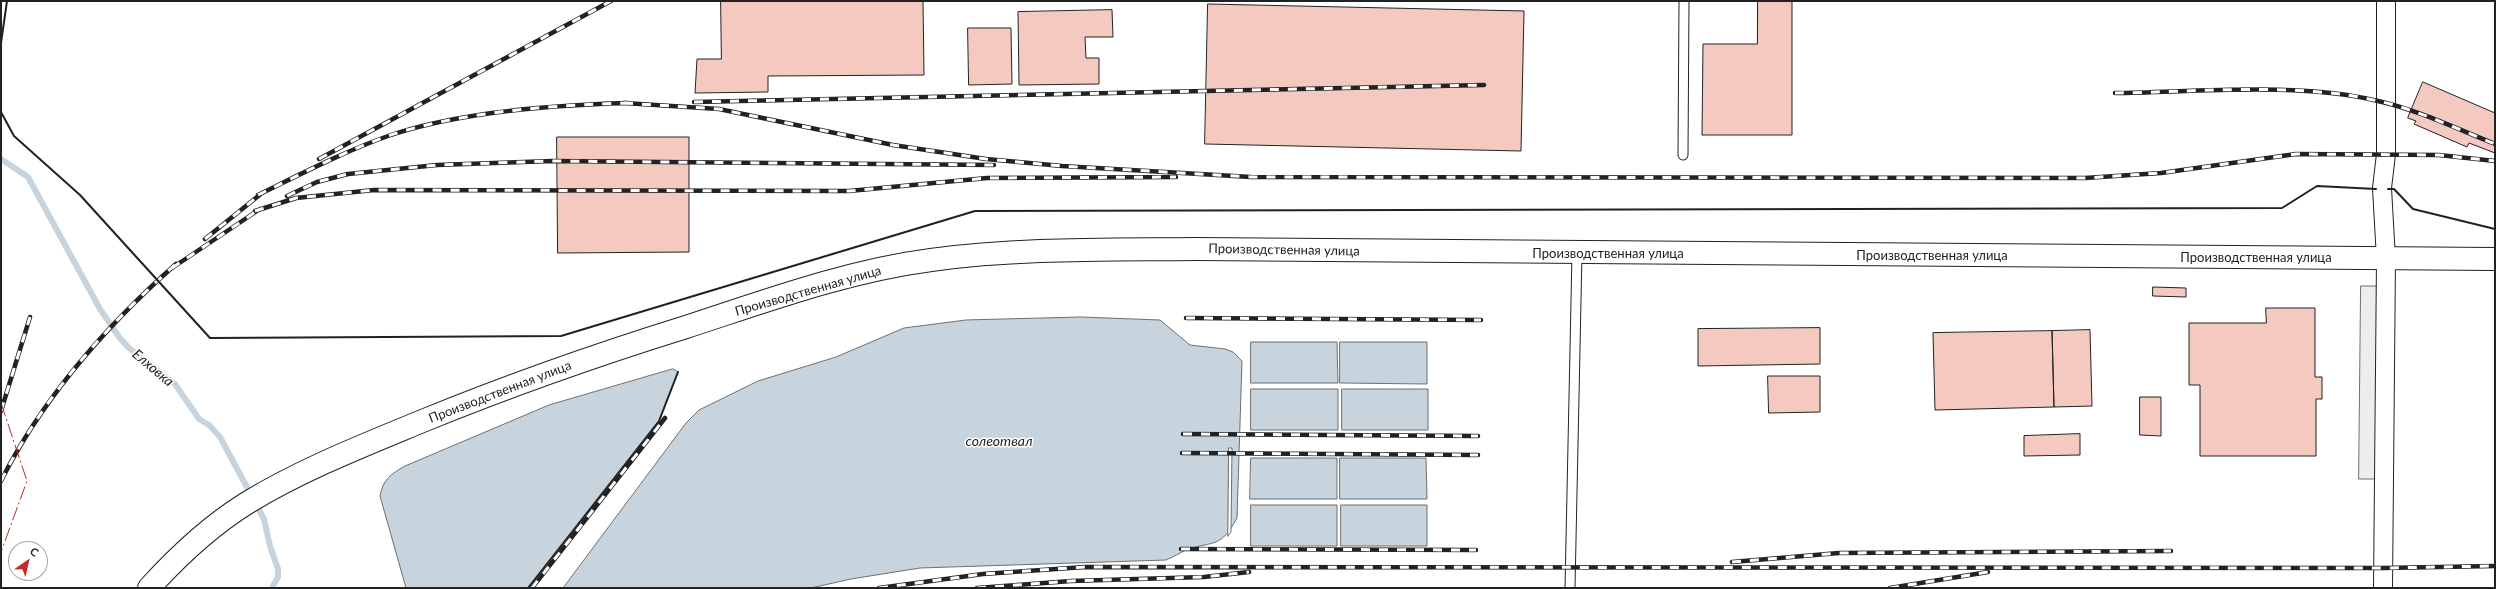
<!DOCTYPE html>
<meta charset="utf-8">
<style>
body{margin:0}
#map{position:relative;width:2496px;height:589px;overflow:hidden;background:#fff;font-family:Lato,sans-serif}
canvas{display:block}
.frame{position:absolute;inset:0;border:2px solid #222;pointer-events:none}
.north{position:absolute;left:8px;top:541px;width:40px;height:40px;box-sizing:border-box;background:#fff;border:1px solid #a7a7a7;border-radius:50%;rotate:34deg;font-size:11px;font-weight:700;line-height:16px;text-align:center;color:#222}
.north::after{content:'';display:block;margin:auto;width:14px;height:18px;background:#c62828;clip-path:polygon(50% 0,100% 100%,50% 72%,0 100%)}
</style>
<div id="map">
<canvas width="2496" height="589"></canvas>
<div class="frame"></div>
<div class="north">С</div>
</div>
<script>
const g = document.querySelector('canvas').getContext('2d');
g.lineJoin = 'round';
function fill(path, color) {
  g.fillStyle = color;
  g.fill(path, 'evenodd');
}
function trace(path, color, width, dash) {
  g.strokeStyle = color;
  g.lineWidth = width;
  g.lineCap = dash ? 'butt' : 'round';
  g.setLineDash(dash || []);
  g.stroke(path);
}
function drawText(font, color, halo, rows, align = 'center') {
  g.font = font + ' Lato,sans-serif';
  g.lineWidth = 3;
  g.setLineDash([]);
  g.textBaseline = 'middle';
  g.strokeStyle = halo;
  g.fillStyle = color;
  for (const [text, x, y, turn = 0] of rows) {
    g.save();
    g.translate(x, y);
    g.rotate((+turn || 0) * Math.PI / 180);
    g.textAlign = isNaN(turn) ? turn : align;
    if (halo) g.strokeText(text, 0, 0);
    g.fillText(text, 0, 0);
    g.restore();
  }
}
const parking = new Path2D(`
 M2361,286H2381L2380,479H2359Z`);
fill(parking, '#ededed');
trace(parking, '#6f6f6f', 1);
const water = new Path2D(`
 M1081,317L1160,320L1190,345L1225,349L1233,352L1242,361L1237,518C1220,549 1215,540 1186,550C1180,553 1173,557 1166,560L920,568L851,579L811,588H563L686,423L699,410L758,381L836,357L904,328L966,320Z
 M1251,342H1337L1338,383H1251Z
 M1340,342H1427V384L1340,383Z
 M673,369L678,372L659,421L528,588H406L380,496C383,479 391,474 405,466L549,405Z
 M1251,389H1338V430H1251Z
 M1342,389H1428V430H1342Z
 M1251,458H1337V499H1250Z
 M1340,458H1426L1427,499H1340Z
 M1251,505H1337V546H1251Z
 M1341,505H1427V546H1341Z`);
fill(water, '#c7d3dd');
trace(water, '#6f6f6f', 1);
const pier = new Path2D(`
 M1229,448H1232L1231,532L1228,536Z`);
fill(pier, '#fff');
trace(pier, '#6f6f6f', 1);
trace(new Path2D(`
 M1,159L28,177L100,309L119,337L129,348L175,384L199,419L209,425L220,437L264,519L270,546L278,569V577L272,588`), '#c7d3dd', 6);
const building = new Path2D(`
 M721,1H923L924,75L768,76V92L695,93L697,59H721Z
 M1758,1H1792V135H1702L1703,44H1757Z
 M1208,4L1524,11L1521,151L1205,144Z
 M1112,10L1113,37H1085L1086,58H1099V84L1019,85L1018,12Z
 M968,28H1011L1012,84L969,85Z
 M2423,82L2495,113V153L2469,143L2467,147L2414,124L2416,121L2408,118Z
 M557,137H689V252L558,253Z
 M2153,287L2186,288V297L2153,296Z
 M2266,308H2315V377H2322V399H2316V456H2200V385H2189V323H2266Z
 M1820,328V364L1698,366V329Z
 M2090,330L2092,406L2054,407L2052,331Z
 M2052,331L2054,407L1935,410L1933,333Z
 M1768,376H1820V412L1769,413Z
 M2140,397H2161V436L2140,435Z
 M2080,434V455L2024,456V436Z`);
fill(building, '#f3c9c0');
trace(building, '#222', 1);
const lane = new Path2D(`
 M1683,155L1684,1
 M1570,588L1577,253`);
const street = new Path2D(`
 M2383,588L2386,259L2382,188L2386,154V1`);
const secondary = new Path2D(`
 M149,588C178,556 210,526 247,503C301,470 362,446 420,422C508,386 596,355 686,327C766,301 847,271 931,260C1019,248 1108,250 1196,249L2495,259`);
trace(lane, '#222', 11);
trace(street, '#222', 20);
trace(secondary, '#222', 24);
trace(lane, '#fff', 9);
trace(street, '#fff', 18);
trace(secondary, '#fff', 22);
const rail = new Path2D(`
 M2115,93C2196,92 2300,82 2378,101C2418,110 2457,129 2495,144
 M694,102L1484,85
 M624,103L719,109L893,145L986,159L1062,166L1251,177L2085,178L2161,173L2296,154L2439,155L2495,161
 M319,159L611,1
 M258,195C301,174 343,152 388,136C458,112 553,105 628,103
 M287,196L317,182L348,174L437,165L552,161L994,165
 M255,211L296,198L374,190L849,191L987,178L1176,177
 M205,239L262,193
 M172,268L260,209
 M1186,318L1481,320
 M1,411L30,317
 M1183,434L1478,436
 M1182,453L1478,455
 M1,481C43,397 106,326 176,264
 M1181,549L1476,550
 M1732,562L1839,553L2171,551
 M532,588L665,418
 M879,588L983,574L1085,567L2383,568L2495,566
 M977,588L1071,581L1204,577L1249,572
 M1890,588L1988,572`);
trace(rail, '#222', 4.5);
trace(rail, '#fff', 3, [9]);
trace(new Path2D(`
 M1,43L7,1
 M1,112L14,136L80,195L210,338L561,336L975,211L2282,208L2317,186L2376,189
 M2388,189H2394L2413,209L2495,229
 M528,588L659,421L678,372`), '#222', 2);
trace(new Path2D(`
 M1,403L27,481L1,552`), '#c62828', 1, [14, 3, 2, 3]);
drawText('13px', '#222', '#fff', [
 ["Производственная улица",1284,250,1],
 ["Производственная улица",1608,254],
 ["Производственная улица",1932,256],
 ["Производственная улица",2256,258],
 ["Производственная улица",808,291,-16],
 ["Производственная улица",500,392,-21]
]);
drawText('italic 14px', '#222', '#fff', [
 ["Елховка",153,368,40],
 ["солеотвал",999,441]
]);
</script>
